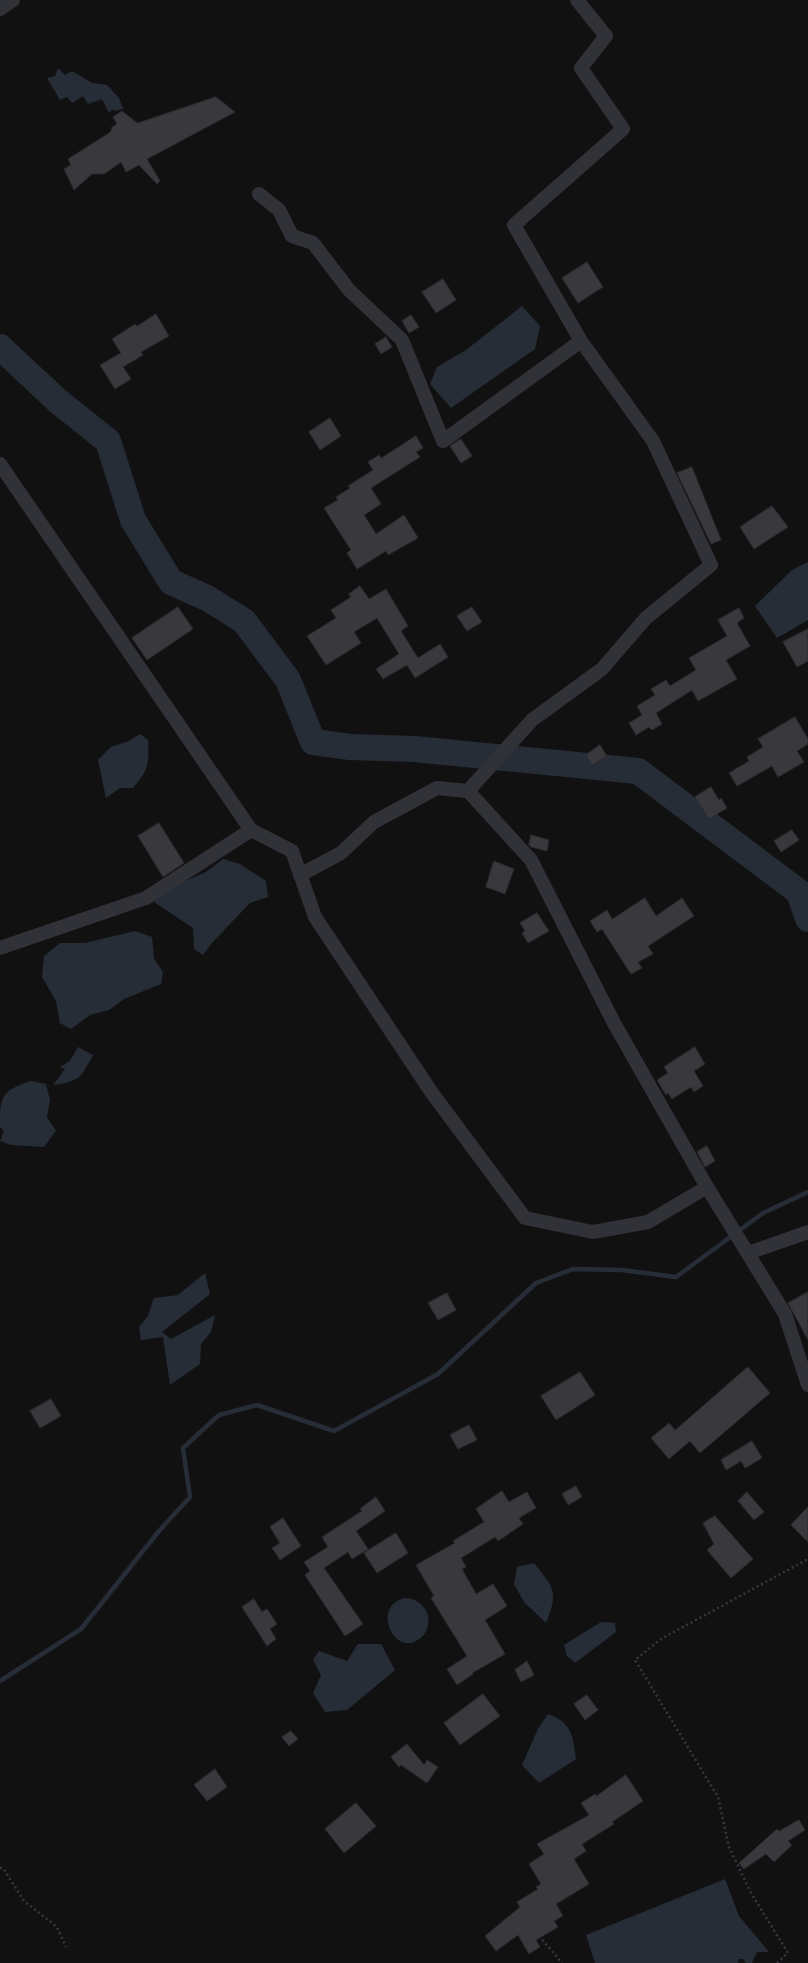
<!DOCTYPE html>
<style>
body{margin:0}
canvas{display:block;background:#111112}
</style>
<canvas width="808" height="1963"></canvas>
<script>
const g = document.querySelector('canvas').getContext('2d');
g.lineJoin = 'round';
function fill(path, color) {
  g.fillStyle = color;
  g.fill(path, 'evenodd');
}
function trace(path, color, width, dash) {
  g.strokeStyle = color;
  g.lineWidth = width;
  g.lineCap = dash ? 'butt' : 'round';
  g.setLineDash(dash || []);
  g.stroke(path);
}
fill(new Path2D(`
 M58,68L65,75L72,71L92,83L107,85L119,98L123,109L114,111L113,109L109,113L102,99L88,104L83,96L72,103L67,97L60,100L47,78L55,76Z
 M522,306L540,326L535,349L451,408L430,384L437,367L466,350Z
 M808,562V620L777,638L755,606L792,570Z
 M140,734L148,740C149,765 149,769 133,788H120L106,798L98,760L111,747L129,741Z
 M223,859L240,864L266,881L268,897L250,903L211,944L203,955L194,949L193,928L154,902L173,886L206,872Z
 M135,931L152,937L154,959L163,972L161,984L124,999L109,1010L90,1015L71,1029L60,1023L56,1001L42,977L44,956L60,943H85Z
 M78,1047L93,1055C80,1079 80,1081 53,1085L65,1069L60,1067L70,1061Z
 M31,1081L46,1084L50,1100L47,1117L56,1131L44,1147L11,1145L0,1141L4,1131L0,1127C0,1096 1,1091 31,1081Z
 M205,1273L210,1294L162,1332L171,1339L215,1315L211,1332L201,1344L200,1364L170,1385L163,1337L141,1340L139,1327L148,1316L154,1298L178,1295Z
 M534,1563C554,1588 559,1592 546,1623L524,1602L514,1584L517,1567Z
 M405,1598C418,1598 431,1610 428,1624C427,1632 423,1637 416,1641C394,1654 371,1606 405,1598Z
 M601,1622L615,1623L616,1632L575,1663L567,1656L564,1645Z
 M358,1644H381L395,1670L347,1710L325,1712L313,1693L321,1675L313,1660L319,1651L347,1661Z
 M548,1714C572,1723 573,1736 576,1759L539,1783L522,1765L538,1729Z
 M725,1879L739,1916L769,1952H757L752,1963H746L743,1959H739L738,1963H595L586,1935Z`), '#262d37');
trace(new Path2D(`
 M0,1681L81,1629L159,1531L190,1497L183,1448L219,1415L257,1405L334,1431L438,1374L536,1283L573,1269L622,1270L676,1277L763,1213L808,1192`), '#262d37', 4.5);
trace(new Path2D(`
 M0,347L59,402L108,441L133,520L171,582L207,598L244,621L288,680L313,742L350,747L414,749L638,771L799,892L808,919`), '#262d37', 26);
const building = new Path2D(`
 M216,97L235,112L147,159L160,181L157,184L139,165L126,172L121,162L104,174H92L74,190L64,169L71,165L68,159L109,133L112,130L111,128L117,124L113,117L122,111L137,123Z
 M587,262L603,287L578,303L562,278Z
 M443,279L456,300L436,313L422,292Z
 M156,314L169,336L141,352L143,355L123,367L131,379L115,389L100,365L121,353L112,339L135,324L137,326Z
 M411,315L419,327L409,333L402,321Z
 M386,337L392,347L381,354L375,344Z
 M330,418L341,436L320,450L309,432Z
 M416,436L423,448L416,452L420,457L371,488L381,504L364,515L376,534L404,515L418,538L388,555L386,551L357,569L347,553L351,550L324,508L338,500L336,497L350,488L348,486L373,470L368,462L379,455L381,458Z
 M461,439L472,456L461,463L450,446Z
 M692,467L721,540L711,544L677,473Z
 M772,506L788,527L754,549L740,527Z
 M360,586L369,599L386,589L408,626L401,631L418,658L440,644L448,657L415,678L407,665L383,679L376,669L399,654L377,618L354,632L361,643L326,665L307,636L336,618L331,610L351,597L349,594Z
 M178,607L193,629L147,660L132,638Z
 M472,607L482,622L467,631L457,616Z
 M739,608L744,618L737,623L750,646L726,660L737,679L698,701L692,690L656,713L662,724L652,730L649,727L636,735L629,723L642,715L637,706L655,695L651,689L666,680L670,686L696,670L689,658L727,636L718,620Z
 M808,629V661L797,667L783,642Z
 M795,717L808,739V744L797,751L804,762L778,777L772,766L737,786L729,773L749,761L747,757L763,747L758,739Z
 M600,745L607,756L592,765L586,755Z
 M711,787L719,800L721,798L727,808L709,819L695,797Z
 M159,823L184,863L163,877L138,836Z
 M792,830L799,840L781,852L774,841Z
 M531,835L549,840L547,851L531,847L529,845Z
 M494,861L514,869L505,894L486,887Z
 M645,898L656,916L682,898L694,916L648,946L653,954L638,962L642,968L631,974L602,929L597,932L590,921L607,910L612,919Z
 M537,913L549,931L528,943L522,933L525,931L520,923Z
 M695,1047L705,1064L694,1071L703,1086L694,1092L691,1087L672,1099L668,1093L666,1095L657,1080L668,1073L664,1067Z
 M707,1146L715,1161L705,1167L697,1152Z
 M808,1292V1340L788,1303Z
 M447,1293L456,1310L438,1320L428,1303Z
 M748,1367L770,1393L700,1453L690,1441L669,1459L651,1438L669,1423L675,1430Z
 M580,1372L595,1395L556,1420L541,1396Z
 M51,1399L61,1416L40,1428L30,1411Z
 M469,1425L477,1440L458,1449L450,1435Z
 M752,1441L762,1458L745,1468L741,1461L726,1470L721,1460Z
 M576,1486L582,1497L568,1505L562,1494Z
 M502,1491L509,1502L527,1492L536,1508L519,1518L523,1524L498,1541L495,1537L461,1558L466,1567L462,1569L476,1594L493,1584L507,1606L485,1620L505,1654L472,1673L473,1674L457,1685L447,1669L467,1656L431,1598L434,1596L416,1565L455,1543L453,1541L484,1522L476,1509Z
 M747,1492L764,1512L754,1520L738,1501Z
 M376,1497L385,1511L356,1531L368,1549L352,1559L348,1552L324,1568L363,1624L345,1636L305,1575L310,1571L304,1562L328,1547L322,1537L362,1511L360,1509Z
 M808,1507V1542L791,1525Z
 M715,1516L753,1559L731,1578L707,1550L714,1544L703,1523Z
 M283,1518L301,1546L280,1560L272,1548L280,1543L270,1527Z
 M396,1533L408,1553L377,1573L364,1553Z
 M254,1599L262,1612L267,1609L277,1624L270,1629L276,1639L267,1646L242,1607Z
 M527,1661L534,1675L521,1682L515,1670Z
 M483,1694L500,1716L460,1745L444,1723Z
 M587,1695L598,1710L585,1720L574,1704Z
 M291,1731L298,1739L289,1746L282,1737Z
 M407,1744L424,1765L427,1760L438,1767L427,1783L401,1765L399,1767L391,1757Z
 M215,1769L227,1787L207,1801L194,1785Z
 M626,1775L643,1801L612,1822L614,1824L582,1844L586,1851L574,1859L589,1884L556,1904L563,1916L554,1921L558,1927L536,1940L540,1947L529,1954L518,1935L496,1951L485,1936L520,1907L517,1902L538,1889L536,1887L541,1884L529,1864L544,1854L537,1844L589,1815L581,1803L595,1794L596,1796Z
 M356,1803L376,1826L344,1853L325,1829Z
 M799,1820L805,1830L788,1841L792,1845L774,1862L766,1854L744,1869L739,1863L777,1829L779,1831Z`);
fill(building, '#38383d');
trace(building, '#2b2a2e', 1);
trace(new Path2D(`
 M0,1868H3L24,1901L57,1927L66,1947
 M539,1936L562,1963
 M777,1963L788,1953L751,1893L729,1847L718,1797L635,1660L661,1639L808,1559`), '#37383f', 2.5, [2, 3]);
trace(new Path2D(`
 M0,9L13,0
 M259,194L279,210L292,236L313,243L349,290L402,340L443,441L581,341
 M0,464L251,830L292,851L315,917L432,1093L525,1218L593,1232L648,1222L707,1187
 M468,791L531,860L614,1023L707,1187L785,1314L808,1385
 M300,875L341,853L374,822L437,788L468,791L532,720L602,669L646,618L711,565L653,441L581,341L514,225L623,129L581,68L606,36L577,0
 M0,948L146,898L251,830
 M748,1253L808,1232`), '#313238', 14);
</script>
